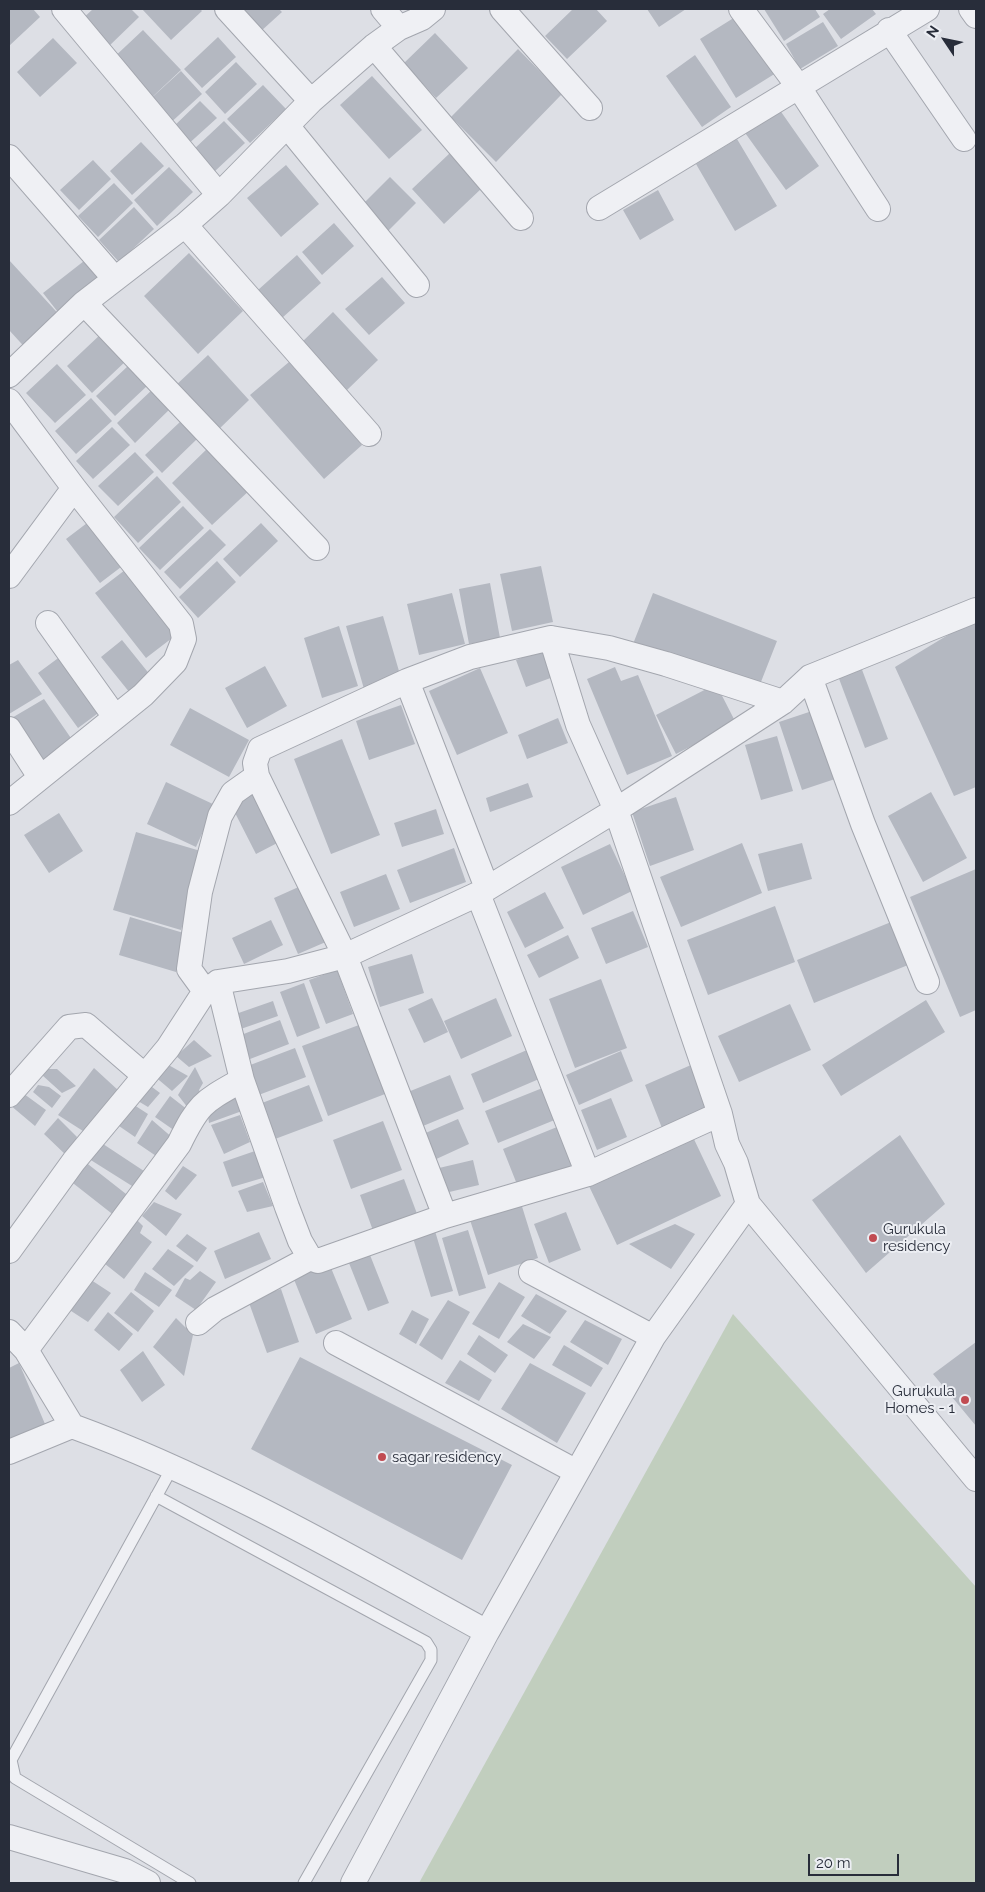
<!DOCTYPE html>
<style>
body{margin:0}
#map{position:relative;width:985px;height:1892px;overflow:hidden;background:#dddfe5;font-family:Raleway,sans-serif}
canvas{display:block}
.frame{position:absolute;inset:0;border:10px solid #282d3a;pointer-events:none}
.north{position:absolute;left:920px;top:15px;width:50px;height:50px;-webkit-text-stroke:4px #eceef3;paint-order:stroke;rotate:304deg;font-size:14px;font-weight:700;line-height:20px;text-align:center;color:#282d3a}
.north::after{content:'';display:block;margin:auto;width:18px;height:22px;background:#282d3a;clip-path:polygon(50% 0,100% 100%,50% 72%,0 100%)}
.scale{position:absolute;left:808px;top:1854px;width:91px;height:22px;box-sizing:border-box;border:2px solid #282d3a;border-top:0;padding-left:6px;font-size:15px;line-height:18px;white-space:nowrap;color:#282d3a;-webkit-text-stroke:4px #eceef3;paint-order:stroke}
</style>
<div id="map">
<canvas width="985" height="1892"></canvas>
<div class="frame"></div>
<div class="north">N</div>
<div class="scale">20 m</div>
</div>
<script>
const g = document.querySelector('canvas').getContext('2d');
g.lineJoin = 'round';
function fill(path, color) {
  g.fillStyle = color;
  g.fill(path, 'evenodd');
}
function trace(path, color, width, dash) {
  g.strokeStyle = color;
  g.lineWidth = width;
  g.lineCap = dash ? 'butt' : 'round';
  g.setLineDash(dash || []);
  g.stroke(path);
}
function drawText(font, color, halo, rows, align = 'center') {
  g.font = font + ' Raleway,sans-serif';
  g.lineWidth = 4;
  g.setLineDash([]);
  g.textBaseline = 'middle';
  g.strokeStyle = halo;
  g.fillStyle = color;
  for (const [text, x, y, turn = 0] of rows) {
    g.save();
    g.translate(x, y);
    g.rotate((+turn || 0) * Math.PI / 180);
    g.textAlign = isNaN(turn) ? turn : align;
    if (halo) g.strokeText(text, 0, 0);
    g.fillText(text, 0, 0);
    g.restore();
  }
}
fill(new Path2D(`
 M733,1314L976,1587V1883H419Z`), '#c1cebe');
fill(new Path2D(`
 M9,9H33L40,17L9,46Z
 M93,9H131L139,17L106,49L80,21Z
 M142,9H200L202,11L171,40Z
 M239,9H279L282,12L260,32Z
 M573,9H596L607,21L567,59L545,36Z
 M647,9H686L659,27Z
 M764,9H815L820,17L784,41Z
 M830,9H872L876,14L841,39L823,14Z
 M740,14L776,73L736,98L700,39Z
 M823,22L838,46L800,69L786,44Z
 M143,30L181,70L148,101L110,61Z
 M435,33L468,68L436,98L404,63Z
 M218,37L236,57L202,88L184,69Z
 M53,38L77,63L40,97L17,72Z
 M518,49L562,94L496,162L451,117Z
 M695,55L731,107L702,127L666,76Z
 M236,62L257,84L225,114L205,92Z
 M181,71L202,94L167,126L146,103Z
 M372,76L422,130L389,159L340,105Z
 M263,85L286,109L250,143L227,119Z
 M200,101L217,118L185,147L170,130Z
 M777,106L819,166L786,190L743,130Z
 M224,121L245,143L214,172L193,150Z
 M737,139L777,206L735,231L696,164Z
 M141,142L164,166L132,195L110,171Z
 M450,153L482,188L444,224L412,189Z
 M93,160L111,179L79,210L60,190Z
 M286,165L319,204L281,237L247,198Z
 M169,167L193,192L157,226L134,200Z
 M390,177L416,203L383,236L357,210Z
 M114,183L133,203L98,237L78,216Z
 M658,190L674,220L640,240L623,210Z
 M134,207L154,229L119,262L99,240Z
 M334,223L354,246L322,275L302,252Z
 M189,253L243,311L198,354L144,296Z
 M297,255L321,283L282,318L258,290Z
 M9,260L65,321L30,353L9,330Z
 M84,261L102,284L61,316L43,293Z
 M382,277L405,303L369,335L345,309Z
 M333,312L378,360L347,390L302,342Z
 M102,333L127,360L92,393L67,366Z
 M208,355L249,400L216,432L174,387Z
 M289,362L362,445L324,479L250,395Z
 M57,364L86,395L55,423L26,393Z
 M128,366L147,386L115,416L96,396Z
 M154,388L172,407L135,443L117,423Z
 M91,398L112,421L76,454L55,431Z
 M181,421L197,439L162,473L145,455Z
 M112,427L130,445L93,479L76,461Z
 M210,446L251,489L212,525L172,483Z
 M135,452L154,472L118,506L98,486Z
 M157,476L181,502L138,543L114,517Z
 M183,506L204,528L160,570L139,548Z
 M91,520L125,564L100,583L66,539Z
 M261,523L278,541L240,577L223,559Z
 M210,529L226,545L180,589L164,572Z
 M217,561L236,582L198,618L179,597Z
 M541,566L553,622L512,631L500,574Z
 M125,570L176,635L146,658L95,593Z
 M490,583L500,638L469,644L459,589Z
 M452,593L465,644L419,655L407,604Z
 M653,593L777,641L757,692L633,644Z
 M383,616L401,678L364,689L346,626Z
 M976,618V787L954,796L895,667Z
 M339,626L358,686L322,698L304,638Z
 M122,640L151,676L130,693L101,657Z
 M546,649L556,676L526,687L516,660Z
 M61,656L101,711L78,728L38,673Z
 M18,660L42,694L9,714V665Z
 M265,666L287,706L247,728L225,688Z
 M615,667L621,681L638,675L672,756L627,775L587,679Z
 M861,667L888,739L865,748L838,676Z
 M480,668L508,733L457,755L429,691Z
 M716,684L736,723L676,754L656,715Z
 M44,699L75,744L43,768L10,719Z
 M401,705L415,744L369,760L356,721Z
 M190,708L249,740L229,777L170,745Z
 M812,711L835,779L802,790L779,722Z
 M558,718L568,743L527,759L518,735Z
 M777,736L793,791L761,800L745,745Z
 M342,739L380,835L331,854L294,759Z
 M166,782L215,805L196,847L147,824Z
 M528,783L533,797L490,812L486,798Z
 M259,790L285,839L256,854L231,805Z
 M931,792L967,858L923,882L888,816Z
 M676,797L694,850L650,866L632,812Z
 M436,809L444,834L402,847L394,823Z
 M59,813L83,851L49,873L24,835Z
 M136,832L204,852L181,930L113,910Z
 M742,843L762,893L681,927L660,877Z
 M802,843L812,879L768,891L758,854Z
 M610,844L632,891L583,915L561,867Z
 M454,848L466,882L410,903L397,870Z
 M976,869V1010L960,1017L910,897Z
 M386,874L400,909L354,927L340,892Z
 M303,885L328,941L298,954L274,898Z
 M545,892L564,928L525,948L507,912Z
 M775,906L795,962L708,995L687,940Z
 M633,911L648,947L606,964L591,928Z
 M130,917L187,934L176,972L119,955Z
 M901,918L918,961L814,1003L797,960Z
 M271,920L283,945L244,964L232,938Z
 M568,935L579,958L539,978L527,955Z
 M412,954L424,993L380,1007L368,967Z
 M337,970L353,1014L326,1024L309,980Z
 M601,979L627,1048L575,1068L549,999Z
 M304,983L320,1028L297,1037L280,992Z
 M432,998L448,1032L424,1043L408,1009Z
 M496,998L512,1036L461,1059L444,1021Z
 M926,1000L945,1032L841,1096L822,1065Z
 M273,1001L278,1016L235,1031L230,1016Z
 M790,1004L811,1050L739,1082L718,1036Z
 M280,1020L289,1044L250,1059L241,1035Z
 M359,1025L385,1094L328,1116L302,1046Z
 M194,1040L212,1056L189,1067L176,1056Z
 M295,1048L306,1077L256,1096L245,1067Z
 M527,1050L539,1079L483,1103L471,1074Z
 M621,1051L633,1081L579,1105L566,1075Z
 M165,1063L188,1076L172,1091L153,1075Z
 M691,1065L709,1108L662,1128L645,1085Z
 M195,1067L203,1083L199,1090L204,1098L191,1112L178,1095Z
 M94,1068L119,1091L83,1131L58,1115Z
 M48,1069H57L76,1086L62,1093L42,1075Z
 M450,1075L464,1109L423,1126L408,1092Z
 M148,1084L160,1093L148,1107L138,1101Z
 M38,1085L49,1087L61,1096L52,1108L33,1092Z
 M309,1085L323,1121L275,1139L262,1103Z
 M550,1085L562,1117L498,1143L485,1111Z
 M236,1089L242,1111L209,1123L207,1108Z
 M20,1091L46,1110L35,1126L10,1105Z
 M170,1096L188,1110L178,1133L155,1117Z
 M611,1098L627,1137L597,1150L581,1110Z
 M131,1103L148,1114L135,1137L119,1126Z
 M240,1115L250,1142L224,1154L211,1125Z
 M58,1118L77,1137L68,1157L44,1134Z
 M458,1119L469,1144L432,1161L421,1135Z
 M152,1120L174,1139L162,1160L137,1143Z
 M383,1121L402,1170L351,1189L333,1140Z
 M557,1127L574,1170L520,1192L503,1149Z
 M692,1135L721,1196L617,1245L588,1184Z
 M900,1135L945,1204L866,1273L812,1200Z
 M97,1140L150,1175L140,1191L86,1157Z
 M255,1151L266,1177L232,1187L223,1162Z
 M473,1160L479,1185L445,1193L439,1168Z
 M84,1161L135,1201L120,1220L69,1180Z
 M183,1166L197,1175L176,1200L165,1191Z
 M404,1179L419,1219L375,1236L360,1195Z
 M263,1182L273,1206L247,1212L238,1191Z
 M520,1200L538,1258L488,1275L469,1217Z
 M154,1202L182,1214L166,1236L142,1216Z
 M566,1212L581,1250L549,1263L534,1224Z
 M136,1219L143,1226L140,1233L152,1242L124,1279L100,1260Z
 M675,1224L695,1234L671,1269L629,1244Z
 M468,1230L486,1288L459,1296L442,1238Z
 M435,1231L453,1291L431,1297L413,1238Z
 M259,1232L271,1259L225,1279L214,1251Z
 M187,1234L207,1248L197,1262L176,1246Z
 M168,1249L194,1266L174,1286L152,1269Z
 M368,1250L389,1303L368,1311L347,1258Z
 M329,1263L352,1319L316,1334L293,1277Z
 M200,1271L216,1282L196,1310L175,1296L185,1278L190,1280Z
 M145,1272L172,1290L159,1307L134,1290Z
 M85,1276L111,1293L88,1322L65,1307Z
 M499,1282L525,1297L499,1339L472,1324Z
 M281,1289L299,1342L267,1353L248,1300Z
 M131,1292L154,1311L138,1332L114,1313Z
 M536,1294L567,1311L550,1334L521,1316Z
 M448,1300L470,1312L442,1360L419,1345Z
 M412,1310L429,1319L416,1344L399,1334Z
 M108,1312L133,1334L119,1351L94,1330Z
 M176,1318L193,1335L184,1376L153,1347Z
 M585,1320L622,1339L608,1365L570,1342Z
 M523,1324L551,1337L534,1359L507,1342Z
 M479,1335L508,1355L495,1373L467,1354Z
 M976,1342V1426L933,1374Z
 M564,1345L603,1368L591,1387L552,1365Z
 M143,1351L165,1385L142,1402L120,1370Z
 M300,1357L512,1465L462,1560L251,1449Z
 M460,1360L492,1380L479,1401L445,1383Z
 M19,1363L45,1424L9,1441V1368Z
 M530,1363L586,1393L557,1443L501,1409Z`), '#b4b8c1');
const lane = new Path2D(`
 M173,1466L11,1760L15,1778L190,1883
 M156,1496L426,1642L431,1650V1660L304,1883`);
const street = new Path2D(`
 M64,9L219,195
 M227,9L311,101
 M383,9L399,28
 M502,9L590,108
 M741,9L798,86L878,209
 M971,9L976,16
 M889,30L964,139
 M374,46L521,218
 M288,127L417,285
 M9,157L115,279
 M599,208L927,9
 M185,225L369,434
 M84,303L317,548
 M9,375L84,303L185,225L219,195L311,101L374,46L399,28L422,18L433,9
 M9,401L74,488L181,624L184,639L175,662L143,695L9,803
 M9,576L74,488
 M48,623L115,717
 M810,677L863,824L927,982
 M407,681L487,888
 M9,729L40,777
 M478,894L588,1174L720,1114L616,810L578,725L551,638
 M218,982L242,1080L287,1207L300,1241L310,1258L318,1261L445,1216
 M205,991L189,969L200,892L220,816L233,793L257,776
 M9,1095L69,1027L86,1025L145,1076
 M720,1114L727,1144L736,1163L748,1204L976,1479
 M588,1174L445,1216L345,956L257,776L255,763L260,749L407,681L470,657L551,638L609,648L666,664L783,702
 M9,1251L74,1161L168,1048L205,991L218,982L288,971L345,956L478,894L616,810L783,702L810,677L976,610
 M531,1272L653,1337
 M198,1323L215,1309L310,1258
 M9,1332L26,1350L72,1426
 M336,1343L577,1472
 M26,1350L179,1144C199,1103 203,1102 242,1080
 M9,1452L72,1426C217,1479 352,1558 487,1632
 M9,1837L125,1871L148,1883
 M353,1883L487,1632L653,1337L748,1204`);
trace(lane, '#a3a6ae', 13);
trace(street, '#a3a6ae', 26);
trace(lane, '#eff0f4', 11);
trace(street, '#eff0f4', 24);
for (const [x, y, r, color] of [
 [873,1238,5,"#c14b52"],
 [965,1400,5,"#c14b52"],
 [382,1457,5,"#c14b52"]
]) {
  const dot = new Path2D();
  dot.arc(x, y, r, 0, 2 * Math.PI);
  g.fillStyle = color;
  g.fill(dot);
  trace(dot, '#eceef3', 2);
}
drawText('15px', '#282d3a', '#eceef3', [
 ["Gurukula",883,1229],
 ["residency",883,1246],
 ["Gurukula",955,1391,"right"],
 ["Homes - 1",955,1408,"right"],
 ["sagar residency",392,1457]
], 'left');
</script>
